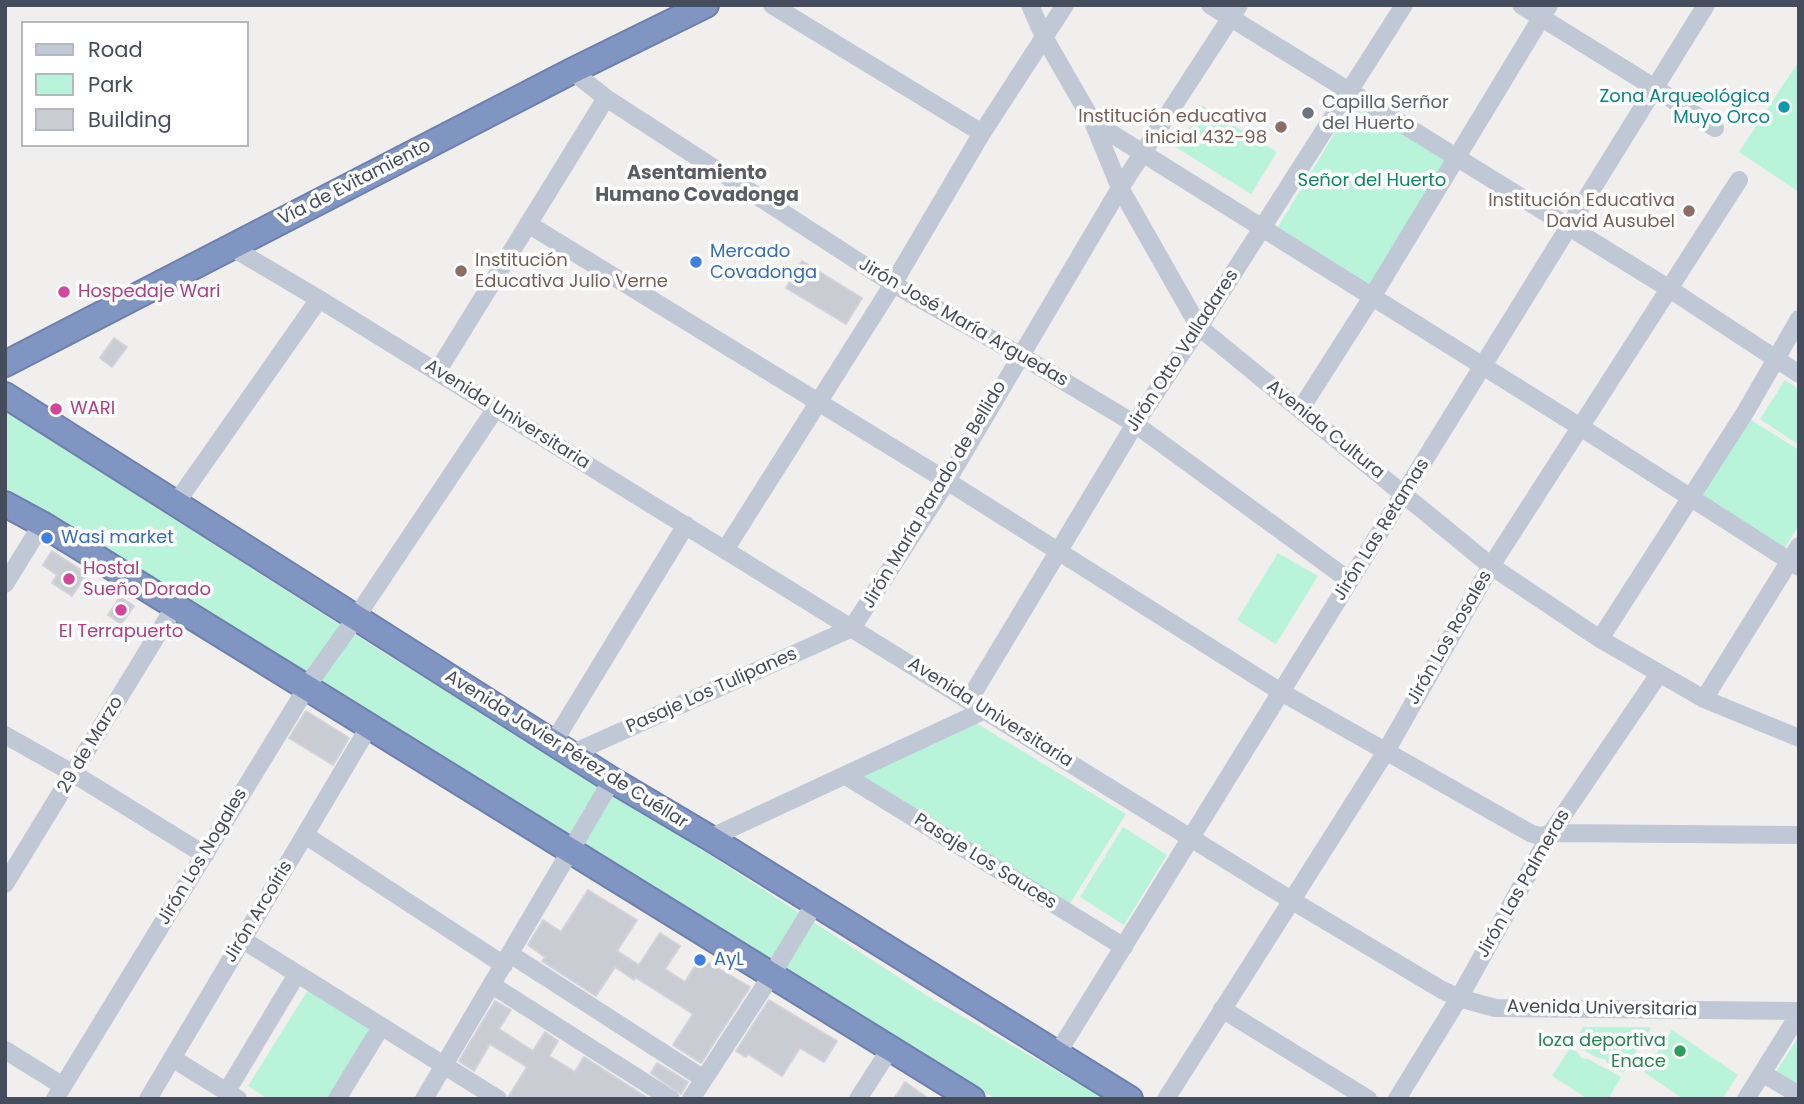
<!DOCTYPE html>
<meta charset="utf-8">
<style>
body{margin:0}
#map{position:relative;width:1804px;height:1104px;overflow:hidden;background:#f1eeee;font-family:Poppins,sans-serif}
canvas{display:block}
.frame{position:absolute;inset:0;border:7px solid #454d5d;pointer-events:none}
.legend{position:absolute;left:21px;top:21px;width:228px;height:126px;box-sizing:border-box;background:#fff;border:2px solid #b5b8be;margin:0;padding:9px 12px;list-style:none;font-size:21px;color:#454d5d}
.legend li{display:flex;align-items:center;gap:14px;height:35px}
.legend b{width:35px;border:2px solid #b5b8be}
</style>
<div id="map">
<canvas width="1804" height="1104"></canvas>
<div class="frame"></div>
<ul class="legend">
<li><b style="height:9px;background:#c0c7d5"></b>Road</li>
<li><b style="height:19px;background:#b8f3da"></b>Park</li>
<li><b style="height:19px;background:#caccd4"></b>Building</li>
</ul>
</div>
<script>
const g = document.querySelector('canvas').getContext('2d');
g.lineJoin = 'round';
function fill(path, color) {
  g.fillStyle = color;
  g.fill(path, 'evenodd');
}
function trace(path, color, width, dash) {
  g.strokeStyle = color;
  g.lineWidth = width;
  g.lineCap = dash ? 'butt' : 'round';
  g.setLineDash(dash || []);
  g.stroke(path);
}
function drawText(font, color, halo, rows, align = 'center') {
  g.font = font + ' Poppins,sans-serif';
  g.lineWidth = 7;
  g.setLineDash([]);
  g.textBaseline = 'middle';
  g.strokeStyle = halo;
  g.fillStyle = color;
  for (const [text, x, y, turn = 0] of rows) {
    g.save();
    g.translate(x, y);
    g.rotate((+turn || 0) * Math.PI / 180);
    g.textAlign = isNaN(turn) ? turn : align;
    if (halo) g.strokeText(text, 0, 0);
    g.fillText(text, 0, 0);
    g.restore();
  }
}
fill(new Path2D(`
 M1799,61V192L1739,152Z
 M1354,101L1450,161L1373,287L1278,227Z
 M1203,106L1277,152L1251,194L1177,148Z
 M1785,380L1799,389V445L1760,419Z
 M5,411L384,653L608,789L929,997L1105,1099H996L5,488Z
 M1748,418L1799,450V525L1784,549L1699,494Z
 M1278,553L1318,576L1276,644L1237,620Z
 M976,723L1126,814L1069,905L863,776Z
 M1123,827L1167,855L1124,925L1080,897Z
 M308,990L372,1030L329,1099H268L248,1086Z
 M1583,1027H1649L1651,1028L1623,1073L1608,1064L1605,1059L1598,1058L1573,1044Z
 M1672,1030L1738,1075L1722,1099H1683L1644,1072Z
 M1799,1036V1090L1774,1075Z
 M1570,1048L1578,1053L1581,1058L1588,1059L1621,1077L1608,1099H1588L1552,1076Z`), '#b8f3da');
const building = new Path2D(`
 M802,261L862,298L846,324L786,288Z
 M114,338L127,347L112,367L100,358Z
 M52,551L87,574L72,596L52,583L57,575L43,565Z
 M120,597L134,606L121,624L108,615Z
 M306,711L349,738L333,765L289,738Z
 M588,890L637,920L617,951L639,965L660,933L680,946L665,969L685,982L700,958L750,987L701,1063L673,1045L693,1014L635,977L634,980L615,967L596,996L542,961L545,957L528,945L543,920L561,932Z
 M769,1000L837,1041L824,1062L800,1048L782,1076L748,1054L746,1057L736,1051Z
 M495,1001L511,1010L499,1029L533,1051L545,1032L558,1041L549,1056L575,1072L584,1057L649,1099H509V1096L527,1067L490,1044L474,1071L459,1061Z
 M657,1063L688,1082L681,1094L651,1073Z
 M905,1082L929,1099H894Z`);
fill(building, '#caccd4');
trace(building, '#d2d3da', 2);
const highway = new Path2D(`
 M5,364L572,71L706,5
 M5,395L612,780L710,838L1130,1099
 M5,504L42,524L972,1099`);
trace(highway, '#6d80ad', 28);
trace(new Path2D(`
 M772,5L982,133
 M1030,5L1044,37L1093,122L1120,188L1199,327L1491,566L1600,639L1704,699L1799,738
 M1210,5L1668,288L1799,374
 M1521,5L1655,88L1715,128
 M572,71L606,98L893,284L1020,355L1135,424L1350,581
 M1093,122L1582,428L1799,567
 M528,224L947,481L1281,692L1532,834L1541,836L1551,833L1799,835
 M231,247L319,299L1291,900L1442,990L1459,998L1495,1008L1799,1011
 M437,372L606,98
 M1300,410L1372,297L1549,5
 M176,503L319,299
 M725,550L893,284L982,133L1065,5
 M5,584L42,524
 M1600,639L1746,411L1799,319
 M1704,699L1799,546
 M969,700L1135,424L1199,327L1404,5
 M5,735L74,774L205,855
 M553,743L686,525
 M571,754L852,628L947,481L1120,188L1239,5
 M846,776L1124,947
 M305,835L504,965
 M710,838L985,710
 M5,884L175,606
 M243,940L498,1099
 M510,954L704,1079
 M492,985L671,1099
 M1222,1009L1368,1099
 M5,1050L63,1086
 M1057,1054L1706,5
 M172,1058L238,1099
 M1762,1073L1799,1095
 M227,1091L297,974
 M55,1099L312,679L355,619L496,408
 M148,1099L370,725
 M337,1099L381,1027
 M424,1099L612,780
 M691,1099L771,976L815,903
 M858,1099L890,1049
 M1166,1099L1385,753L1491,566L1739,180
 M1397,1099L1459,998L1551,833L1659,674
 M1746,1099L1799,1014`), '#c0c7d5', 18);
trace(highway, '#8195c2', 24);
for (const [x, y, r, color] of [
 [1784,107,7,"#0f9aa8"],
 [1308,113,7,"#6b7280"],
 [1281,127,7,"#8d6e63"],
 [1689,211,7,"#8d6e63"],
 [696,262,7,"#3f7fe0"],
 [461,271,7,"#8d6e63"],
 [64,292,7,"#d1479c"],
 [56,409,7,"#d1479c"],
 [47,538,7,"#3f7fe0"],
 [69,579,7,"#d1479c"],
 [121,610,7,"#d1479c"],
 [700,960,7,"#3f7fe0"],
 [1680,1051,7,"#2e9e5b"]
]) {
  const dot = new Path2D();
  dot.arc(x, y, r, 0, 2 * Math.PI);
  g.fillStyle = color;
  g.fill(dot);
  trace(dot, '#fff', 2.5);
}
drawText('18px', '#0d838f', '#fff', [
 ["Zona Arqueológica",1770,97],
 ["Muyo Orco",1770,118]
], 'right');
drawText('18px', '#5b616d', '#fff', [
 ["Capilla Serñor",1322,103],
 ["del Huerto",1322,124]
], 'left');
drawText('18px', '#785e54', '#fff', [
 ["Institución educativa",1267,117],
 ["inicial 432-98",1267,138],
 ["Institución Educativa",1675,201],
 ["David Ausubel",1675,222],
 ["Institución",475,261,"left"],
 ["Educativa Julio Verne",475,282,"left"]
], 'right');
drawText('18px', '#0f8560', '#fff', [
 ["Señor del Huerto",1372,181]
]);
drawText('18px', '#454d5d', '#fff', [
 ["Vía de Evitamiento",355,183,-27],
 ["Jirón José María Arguedas",963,323,30],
 ["Jirón Otto Valladares",1183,351,-57],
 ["Avenida Universitaria",507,415,32],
 ["Avenida Cultura",1325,430,39],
 ["Jirón María Parado de Bellido",935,495,-59],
 ["Jirón Las Retamas",1382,530,-58],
 ["Jirón Los Rosales",1450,638,-60],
 ["Pasaje Los Tulipanes",712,691,-24],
 ["Avenida Universitaria",990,713,32],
 ["29 de Marzo",91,745,-59],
 ["Avenida Javier Pérez de Cuéllar",566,750,32],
 ["Jirón Los Nogales",203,857,-59],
 ["Pasaje Los Sauces",985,862,32],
 ["Jirón Las Palmeras",1524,884,-60],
 ["Jirón Arcoíris",259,912,-59],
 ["Avenida Universitaria",1602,1009,1]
]);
drawText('18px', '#366cbe', '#fff', [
 ["Mercado",710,252],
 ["Covadonga",710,273],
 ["Wasi market",61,538],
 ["AyL",714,960]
], 'left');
drawText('18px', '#b23c85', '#fff', [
 ["Hospedaje Wari",78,292],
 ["WARI",70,409],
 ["Hostal",83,569],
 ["Sueño Dorado",83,590],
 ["El Terrapuerto",121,632,"center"]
], 'left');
drawText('18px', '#27864d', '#fff', [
 ["loza deportiva",1666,1041],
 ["Enace",1666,1062]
], 'right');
drawText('bold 19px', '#5a5d64', '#fff', [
 ["Asentamiento",697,174],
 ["Humano Covadonga",697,196]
]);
</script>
